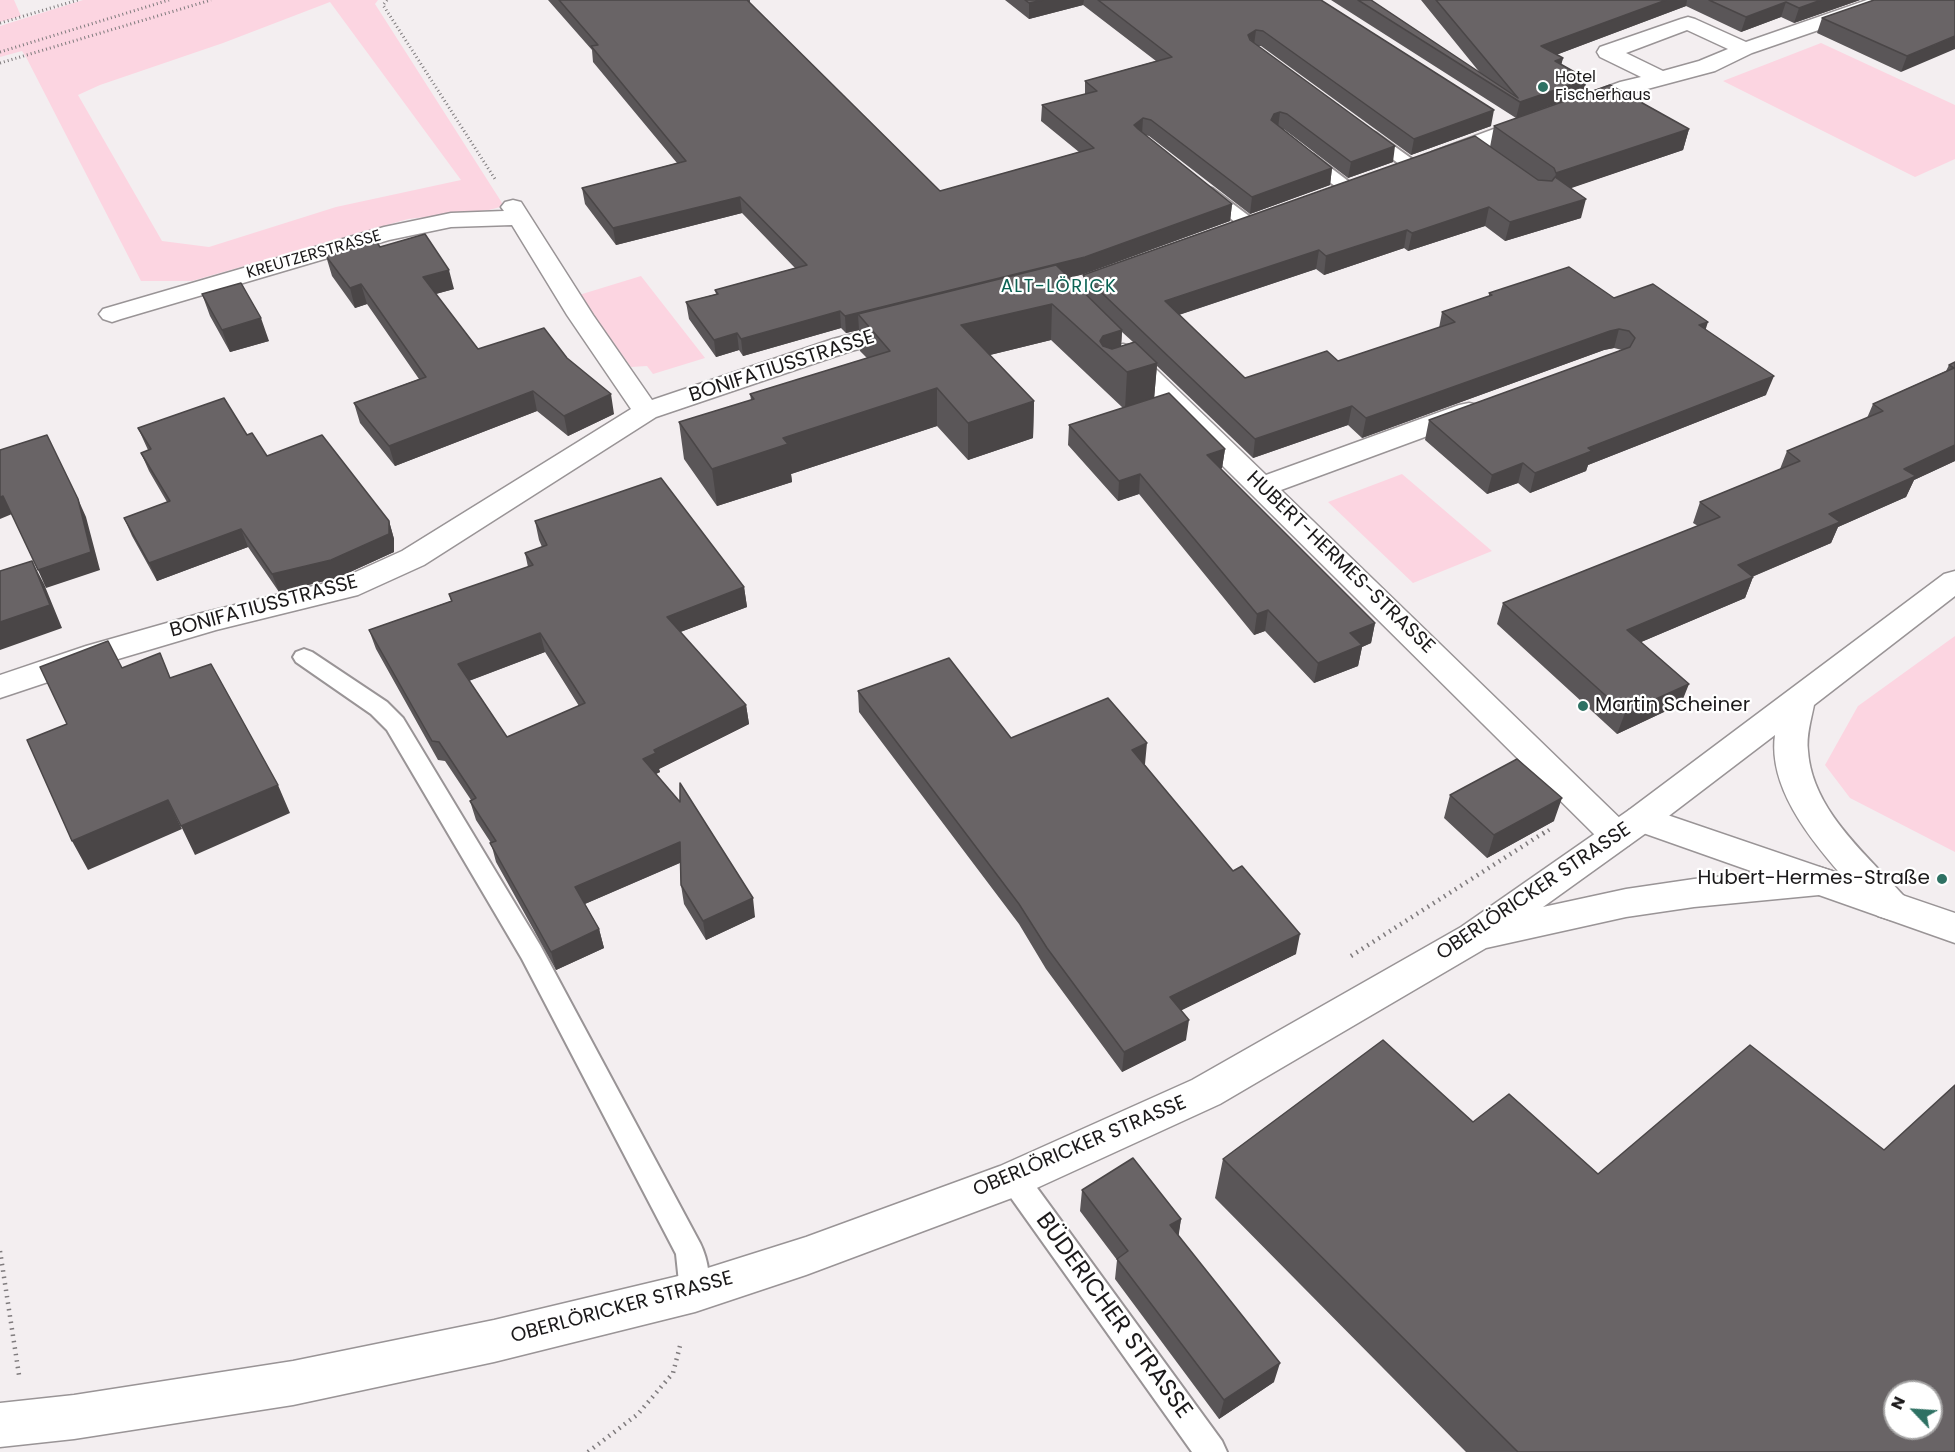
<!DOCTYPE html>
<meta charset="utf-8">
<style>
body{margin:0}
#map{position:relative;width:1955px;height:1452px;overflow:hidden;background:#f3eef0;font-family:Poppins,sans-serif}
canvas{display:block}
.north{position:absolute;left:1883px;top:1380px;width:60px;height:60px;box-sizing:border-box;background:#fff;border:2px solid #a4a3a3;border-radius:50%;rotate:295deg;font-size:16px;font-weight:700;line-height:24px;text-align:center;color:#1b191a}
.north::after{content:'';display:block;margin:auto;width:21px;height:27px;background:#2e7163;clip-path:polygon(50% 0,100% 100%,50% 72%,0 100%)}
</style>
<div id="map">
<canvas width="1955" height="1452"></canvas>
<div class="north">N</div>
</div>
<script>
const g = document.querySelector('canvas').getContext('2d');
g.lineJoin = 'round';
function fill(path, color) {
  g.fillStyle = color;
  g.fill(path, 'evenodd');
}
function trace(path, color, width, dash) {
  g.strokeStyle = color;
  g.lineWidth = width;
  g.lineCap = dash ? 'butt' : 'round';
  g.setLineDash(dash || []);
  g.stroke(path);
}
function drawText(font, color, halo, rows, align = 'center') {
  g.font = font + ' Poppins,sans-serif';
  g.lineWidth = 4.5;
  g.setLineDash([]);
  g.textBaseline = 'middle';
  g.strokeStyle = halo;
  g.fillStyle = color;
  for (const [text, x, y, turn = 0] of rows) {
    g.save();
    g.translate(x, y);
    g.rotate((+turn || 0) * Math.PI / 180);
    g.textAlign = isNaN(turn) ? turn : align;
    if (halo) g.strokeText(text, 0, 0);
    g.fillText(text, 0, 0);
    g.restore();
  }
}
fill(new Path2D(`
 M0,0H14L21,16L0,22Z
 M83,0H378L375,4L504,206L489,210L408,219L192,281H141L26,57L22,51L0,57V26ZM330,2L461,180L336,207L209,247L162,241L78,95L100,85L223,43Z
 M1821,43L1955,105V159L1915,177L1723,81Z
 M641,276L705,358L653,374L647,366L631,367L579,295Z
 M1402,474L1492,551L1413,583L1328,502Z
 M1955,636V852L1850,798L1825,765L1858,706Z`), '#fcd5e1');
const service = new Path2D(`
 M1371,131L1376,133L1419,164L1421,167L1419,170H1407L1366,139L1363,136Z
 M1308,153L1314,155L1356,187L1358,190L1356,193H1344L1302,161L1300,158L1302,155Z
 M1207,187L1213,189L1257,222L1259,226L1257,230H1245L1201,195L1199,192Z
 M304,649L312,652L387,702L403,718L540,945L700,1243C708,1259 713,1285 705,1302L695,1306L685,1302L680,1292L676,1254L522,959L387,730L371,714L296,662L293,657L296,652Z
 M1014,1167L1024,1170L1222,1441L1227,1452H1192L1004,1188L1000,1179L1004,1170Z`);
const minor = new Path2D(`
 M1867,0H1897L1894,4L1752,53L1715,71L1636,92L1448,162L1440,164L1432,162L1428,157L1432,152L1620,82L1641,77L1600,57L1597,52L1600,47L1681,19L1688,17L1695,19L1746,42ZM1687,30L1728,49L1699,61L1663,71L1626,53Z
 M513,200L521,202L593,315L652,400L833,339L903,321L912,323L916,329L912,335L851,351L656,417L424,565L358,595L216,630L108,662L0,698V675L86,646L202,613L338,580L402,551L631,409L567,315L512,225L451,227L389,240L121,319L112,322L103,319L99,314L103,309L384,227L451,213L504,211L501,207L505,202Z
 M1123,344L1132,346L1266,475L1459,405L1469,403L1479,405L1483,411L1479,417L1281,490L1629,827L1634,836L1629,845L1617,849L1605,845L1114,358L1110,352L1114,346Z`);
const tertiary = new Path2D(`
 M1641,806L1955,913V943L1629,828L1624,819L1629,810Z`);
const secondary = new Path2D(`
 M1955,571V596L1814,705C1811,720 1806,736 1808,751C1812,810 1867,855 1904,896L1909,906L1904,916L1891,920L1878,916C1838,869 1766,803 1775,735L1653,828L1543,907L1626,889L1694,879L1819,867L1832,871L1837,881L1832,891L1819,895L1694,907L1626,917L1486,948L1220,1104L1028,1192L806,1275L695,1312L494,1362L293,1405L74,1439L0,1447V1403L74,1395L293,1361L494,1320L695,1272L806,1237L1000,1166L1192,1080L1461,927L1629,810L1944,574Z`);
trace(service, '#999496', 4);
trace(minor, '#999496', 3);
trace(tertiary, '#999496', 3);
trace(secondary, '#999496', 3);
trace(new Path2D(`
 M387,0L383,5L495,179
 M0,23L78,0
 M0,52L169,0
 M0,63L211,0`), '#7f7b7d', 3, [1, 3]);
trace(new Path2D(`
 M1543,834L1552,828`), '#7f7b7d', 4, [1.5, 4.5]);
trace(new Path2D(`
 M1351,956L1545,832
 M0,1251L19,1375
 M588,1452L638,1414L673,1373L681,1342`), '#7f7b7d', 4.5, [1.5, 5]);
fill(service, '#fff');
fill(minor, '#fff');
fill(tertiary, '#fff');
fill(secondary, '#fff');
fill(new Path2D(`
 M548,0H750V3L940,191L1079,152L1041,121L1042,105L1085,94V81L1156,61L1083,5L1029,19L1005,0H1321L1491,126L1411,155L1261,46H1258L1393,162L1348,178L1285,130L1283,129L1332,168L1330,185L1250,214L1149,136L1144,135L1232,204L1230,221L1084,274L1069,278L1083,291V275L1490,147L1494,126L1689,129L1683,150L1570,188L1581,218L1505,241L1485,226L1408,251L1404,248L1324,275L1316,269L1179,315L1245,378L1338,361L1439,328L1442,312L1489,296V293L1614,298L1705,330L1766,395L1588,465L1586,471L1530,493L1518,483L1487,494L1425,440L1429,420L1622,350L1614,348L1604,350L1362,438L1348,425L1253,458L1157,366L1154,398L1225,449L1222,468L1221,469L1375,623L1371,643L1362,647L1358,666L1314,683L1265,631L1254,635L1139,494L1118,501L1068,445L1069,425L1123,408L1051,340L990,355L1034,401L1033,438L968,460L937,426L791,474L792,482L717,506L684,459L679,422L751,400L750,394L867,358L860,351L859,330L846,333L841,328L743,356L739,350L716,357L689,319L686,302L716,294L715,290L795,268L742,213L616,245L585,204L582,188L677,163L593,62L592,50ZM1122,332L1133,342L1121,346Z
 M1331,0H1371L1481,74L1421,0H1860L1794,23L1781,17L1741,32L1686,6L1556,55L1563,58L1561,64L1587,79L1583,94L1516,118Z
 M1955,0L1901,72L1817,33L1822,18Z
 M380,247L454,289L436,294L478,349L567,358L614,414L568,436L537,411L395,466L360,423L354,403L419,379L367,304L355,308L332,276L326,256Z
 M202,294L269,341L230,352L210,316Z
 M1955,362V461L1914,480L1906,497L1838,527L1831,543L1752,577H1753L1745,598L1641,642L1681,704L1617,734L1497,624L1503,603L1698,526L1693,523L1700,502L1780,469L1787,451L1867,418L1873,404L1946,371L1949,365Z
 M138,428L247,435L267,456L389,521L394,539V552L337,578L279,592L248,547L157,581L132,536L124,518L167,502L149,471L141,453L148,450Z
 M535,521L744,587L747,607L680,632L746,705L749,724L659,769L660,772L656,774L755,917L706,940L684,904L681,885L680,863L585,904L599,929L604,948L556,970L496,862L491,843L476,820L470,801L471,800L445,761L438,760L376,649L369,630L451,601L449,594L528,567L525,553L542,547L539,540ZM545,652L579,706L507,737L469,681Z
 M858,691L1011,738L1145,764H1144L1296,954L1181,1010L1186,1040L1122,1072L1046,969L1019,924L859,712Z
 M1450,795L1554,821L1487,858L1444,818Z
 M1473,1122L1598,1174L1884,1150L1955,1452H1466L1215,1198L1223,1159Z
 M1082,1190L1181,1219L1178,1236L1274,1382L1219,1419L1115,1279L1117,1260L1080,1211Z`), '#5a5658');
fill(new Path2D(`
 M1043,0H1084L1083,5L1029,19V3Z
 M1666,0H1687L1686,6L1537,62L1541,46Z
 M1821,0H1860L1794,23L1799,8Z
 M1786,2L1781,17L1741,32L1746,17Z
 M1256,30L1254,45L1248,35Z
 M1955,36V49L1901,72L1907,56Z
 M1563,58L1559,74L1555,61Z
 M1587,79L1583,94L1516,118L1520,102Z
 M1494,110L1491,126L1411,155L1414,139Z
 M1280,112L1278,128L1271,120L1274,114Z
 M1143,118L1142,134L1134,125Z
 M1689,129L1683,150L1551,195L1556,173Z
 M1395,146L1393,162L1348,178L1351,162Z
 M1332,168L1330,185L1250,214L1252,197Z
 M740,197L742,213L616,245L613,228Z
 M1586,199L1581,218L1505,241L1510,222Z
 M1232,204L1230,221L1084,274L870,327L858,314L859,330L846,333L845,316Z
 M1489,207L1485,226L1408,251L1412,233Z
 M1407,230L1404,248L1324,275L1326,256Z
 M1319,250L1316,269L1163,320L1165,301Z
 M449,270L454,289L428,296L423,277Z
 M361,284L367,304L355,308L350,288Z
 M1052,304L1051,340L961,362V325Z
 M840,311L841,328L743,356L741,339Z
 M261,318L269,341L230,352L222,330Z
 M1708,322L1702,341L1699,325Z
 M1619,329L1614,348L1604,350L1362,438L1366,418L1610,331Z
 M1122,330L1120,365L1100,347V341L1103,336Z
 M737,333L739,350L716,357L714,340Z
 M1157,363L1154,400L1125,409L1127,372Z
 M1774,376L1766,395L1588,465L1586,471L1530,493L1535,473L1588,448Z
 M937,388V426L791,474L792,482L717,506L712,469L783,438Z
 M533,391L537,411L395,466L389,446Z
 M611,394L614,414L568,436L564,416Z
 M1034,401L1033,438L968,460V423Z
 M1352,406L1348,425L1253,458L1255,439Z
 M1955,445V461L1914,480L1906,497L1838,527L1831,543L1730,586L1738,565L1829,514L1904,469Z
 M1225,449L1222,468L1204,475L1207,455Z
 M1523,463L1518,483L1487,494L1492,475Z
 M1140,474L1139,494L1118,501L1119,481Z
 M3,496L12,514L0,519V497Z
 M78,499L86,517L100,570L46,588L38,570Z
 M389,521L394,539V552L337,578L279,592L272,574Z
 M241,529L248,547L157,581L149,563Z
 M32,561L44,584L62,628L0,650V622Z
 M1753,577L1745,598L1620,651L1627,630Z
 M744,587L747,607L670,636L667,617Z
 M1268,610L1265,631L1254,635L1257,614Z
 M1375,623L1371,643L1362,647L1358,666L1314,683L1318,663L1350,633Z
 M540,633L545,652L463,683L458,664Z
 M1689,684L1681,704L1617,734L1625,713Z
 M746,705L749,724L659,769L660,772L647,778L643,759L654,750Z
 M1147,743L1145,764L1130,771L1132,750Z
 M278,785L290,813L195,855L181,826Z
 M1562,798L1554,821L1487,858L1494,835Z
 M168,800L182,829L88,870L72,841Z
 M680,842L684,861L580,906L575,887Z
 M753,898L755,917L706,940L703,921Z
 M599,929L604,948L556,970L551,952Z
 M1300,934L1296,954L1168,1017L1170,997Z
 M1189,1020L1186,1040L1122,1072L1124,1052Z
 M1181,1219L1178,1240L1170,1225Z
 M1280,1363L1274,1382L1219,1419L1224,1400Z`), '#4a4647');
const building = new Path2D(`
 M559,0H747L940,191L1094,148L1042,105L1097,91L1085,81L1172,57L1098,0H1321L1494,110L1414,139L1263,31L1256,30L1248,35L1250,40L1395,146L1351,162L1287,114L1280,112L1274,114L1271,120L1332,168L1252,197L1151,120L1143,118L1134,125L1138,129L1232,204L1085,257L845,316L840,311L741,339L737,333L714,340L686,302L718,294L715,290L807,265L740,197L613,228L582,188L686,161L591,46L598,45Z
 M1025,0H1043L1029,3Z
 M1358,0H1371L1518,98L1436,0H1666L1541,46L1563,58L1555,61L1587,79L1520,102Z
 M1709,0H1821L1799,8L1786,2L1746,17Z
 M1874,0H1955V36L1907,56L1822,18Z
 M1610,85L1689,129L1556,173L1554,168L1494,126Z
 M1475,136L1538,180L1552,181L1555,177L1586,199L1510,222L1489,207L1412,233L1407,230L1326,256L1319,250L1165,301L1245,378L1327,351L1338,361L1455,322L1442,312L1492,295L1489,293L1569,267L1614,298L1653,284L1708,322L1699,325L1774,376L1588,448L1592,451L1535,473L1523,463L1492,475L1429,420L1630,347L1635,338L1629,331L1619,329L1610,331L1366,418L1352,406L1255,439L1083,275Z
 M425,234L449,270L423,277L478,349L544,328L567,358L611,394L564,416L533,391L389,446L354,403L426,377L361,284L350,288L326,256L376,241L380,247Z
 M1056,265L1122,330L1103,336L1100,341L1103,346L1112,349L1135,342L1157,363L1127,372L1052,304L961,325L1034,401L968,423L937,388L783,438L788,444L712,469L679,422L754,399L750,394L890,351L858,314Z
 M241,283L261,318L222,330L202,294Z
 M1955,362V445L1904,469L1916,476L1829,514L1840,522L1738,565L1753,577L1627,630L1689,684L1625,713L1503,603L1720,517L1700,502L1800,461L1787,451L1883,411L1873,404L1954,368L1949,365Z
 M1169,393L1225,449L1207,455L1375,623L1350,633L1362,645L1318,663L1268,610L1257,614L1140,474L1119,481L1069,425Z
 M224,398L247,435L252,433L267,456L322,435L389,521V534L331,560L272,574L241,529L149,563L124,518L170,501L141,453L151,449L138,428Z
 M47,435L78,499L91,552L38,570L3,496L0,497V450Z
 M661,478L744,587L667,617L746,705L654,750L656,753L643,759L680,802V783L753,898L703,921L681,885L680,842L575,887L599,929L551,952L490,843L496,841L470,801L476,798L439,742L432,741L369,630L452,601L449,594L533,565L525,553L547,545L535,521ZM540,633L585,703L507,737L458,664Z
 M32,561L50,605L0,622V571Z
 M108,641L122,668L160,653L170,678L211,664L278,785L181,826L168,800L72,841L27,740L67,724L40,667Z
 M949,658L1011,738L1108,698L1147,743L1132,750L1233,871L1242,866L1300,934L1170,997L1189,1020L1124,1052L1047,948L1019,904L858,691Z
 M1517,759L1562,798L1494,835L1450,795Z
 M1383,1040L1473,1122L1509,1094L1598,1174L1750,1045L1884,1150L1955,1085V1452H1518L1223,1159ZM1895,1392H1931V1428H1895Z
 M1133,1158L1181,1219L1170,1225L1280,1363L1224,1400L1117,1259L1128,1251L1082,1190Z`);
fill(building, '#696466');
trace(building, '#4a4647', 1.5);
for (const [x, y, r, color] of [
 [1543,87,6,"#2e7163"],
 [1583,706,6,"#2e7163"],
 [1942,879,6,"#2e7163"]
]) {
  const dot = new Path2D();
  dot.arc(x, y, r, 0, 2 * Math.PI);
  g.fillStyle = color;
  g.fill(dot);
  trace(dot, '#fff', 2);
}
drawText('16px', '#1b191a', '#fff', [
 ["Hotel",1555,78],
 ["Fischerhaus",1555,96]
], 'left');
drawText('16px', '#1b191a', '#fff', [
 ["KREUTZERSTRASSE",314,255,-16]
]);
g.letterSpacing = '1.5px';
drawText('18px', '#0b6354', '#fff', [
 ["ALT-LÖRICK",1059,287]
]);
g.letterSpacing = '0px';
drawText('20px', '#1b191a', '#fff', [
 ["BONIFATIUSSTRASSE",782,367,-18],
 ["HUBERT-HERMES-STRASSE",1340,563,44],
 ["BONIFATIUSSTRASSE",264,607,-15],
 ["OBERLÖRICKER STRASSE",1534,892,-34],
 ["OBERLÖRICKER STRASSE",1080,1147,-23],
 ["OBERLÖRICKER STRASSE",622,1308,-15]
]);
drawText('20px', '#1b191a', '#fff', [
 ["Martin Scheiner",1595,706],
 ["Hubert-Hermes-Straße",1930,879,"right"]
], 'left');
drawText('24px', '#1b191a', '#fff', [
 ["BÜDERICHER STRASSE",1113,1316,54]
]);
</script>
